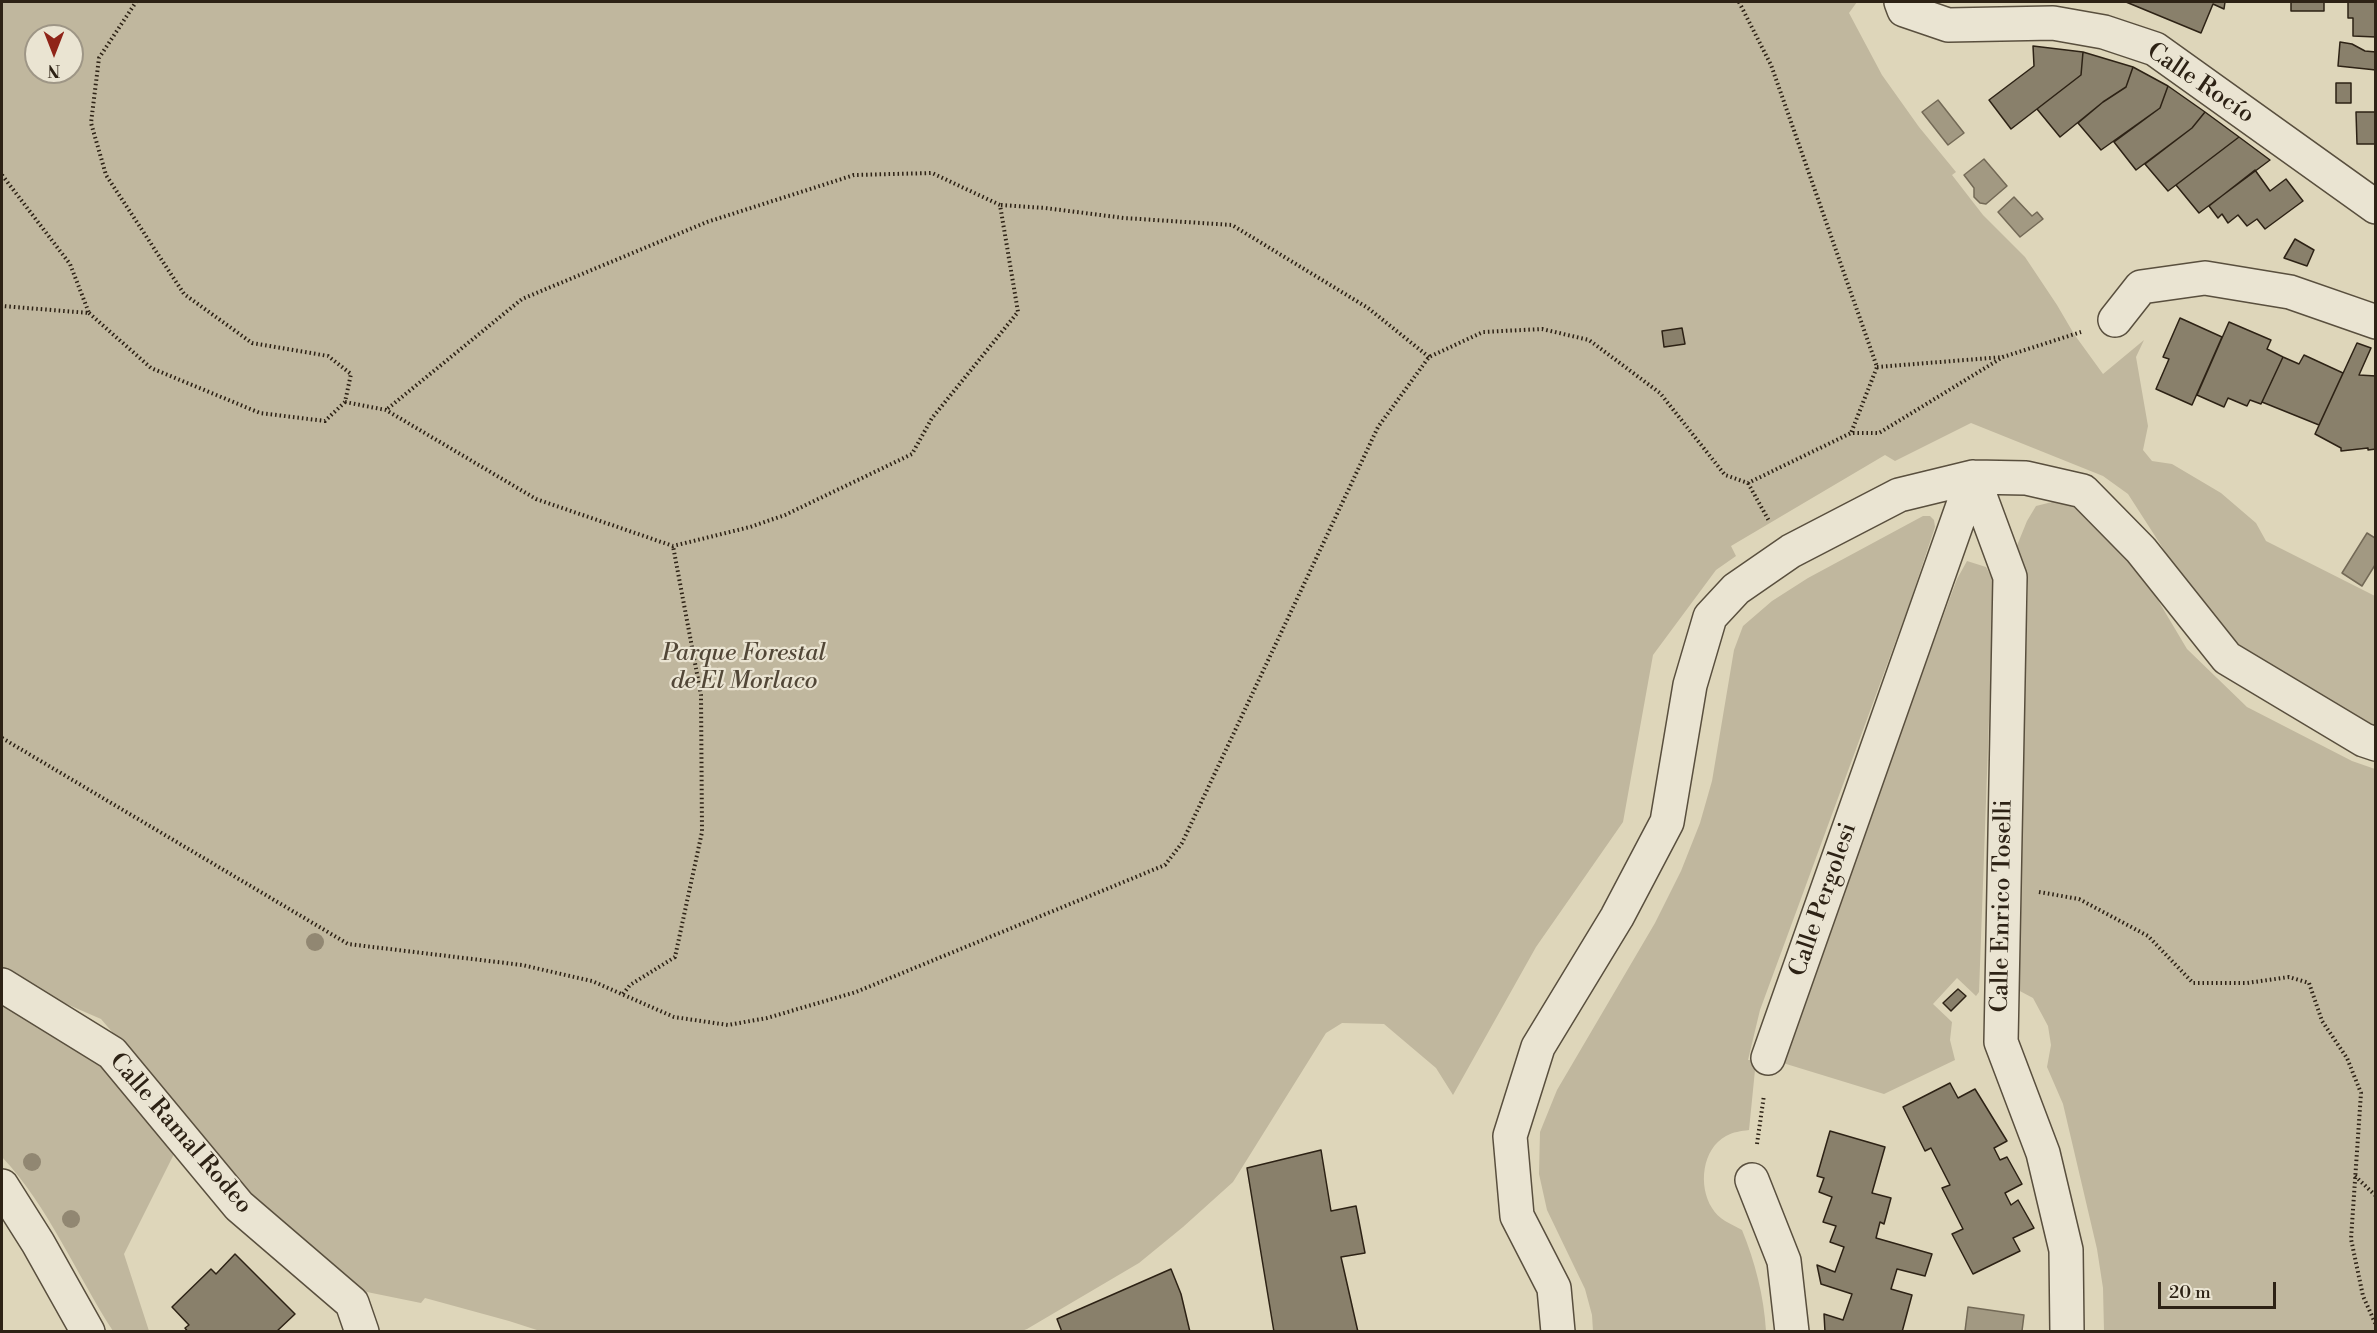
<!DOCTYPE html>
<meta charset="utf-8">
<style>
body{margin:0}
#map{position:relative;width:2377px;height:1333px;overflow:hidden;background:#ded6ba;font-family:"Libre Bodoni",serif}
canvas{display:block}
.frame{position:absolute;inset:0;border:3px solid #2d2215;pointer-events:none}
.north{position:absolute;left:24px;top:24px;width:60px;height:60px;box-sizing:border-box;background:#eae4d2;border:2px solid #9e9686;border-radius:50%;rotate:180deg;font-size:16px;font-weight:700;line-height:24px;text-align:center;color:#2d2215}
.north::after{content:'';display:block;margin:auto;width:21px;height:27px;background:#8f2418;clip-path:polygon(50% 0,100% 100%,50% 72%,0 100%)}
.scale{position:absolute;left:2158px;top:1282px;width:118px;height:27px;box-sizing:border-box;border:3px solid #2d2215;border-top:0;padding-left:8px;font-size:18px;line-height:21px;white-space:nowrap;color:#2d2215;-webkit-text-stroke:4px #eae4d2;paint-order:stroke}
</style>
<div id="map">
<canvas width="2377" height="1333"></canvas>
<div class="frame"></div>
<div class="north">N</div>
<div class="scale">20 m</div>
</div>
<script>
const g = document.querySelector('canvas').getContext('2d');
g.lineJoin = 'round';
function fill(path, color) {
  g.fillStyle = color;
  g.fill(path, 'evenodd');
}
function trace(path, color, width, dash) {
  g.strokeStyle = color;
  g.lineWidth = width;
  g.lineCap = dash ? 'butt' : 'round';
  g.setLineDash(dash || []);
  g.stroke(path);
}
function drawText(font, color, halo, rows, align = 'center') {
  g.font = font + ' "Libre Bodoni",serif';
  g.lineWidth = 4.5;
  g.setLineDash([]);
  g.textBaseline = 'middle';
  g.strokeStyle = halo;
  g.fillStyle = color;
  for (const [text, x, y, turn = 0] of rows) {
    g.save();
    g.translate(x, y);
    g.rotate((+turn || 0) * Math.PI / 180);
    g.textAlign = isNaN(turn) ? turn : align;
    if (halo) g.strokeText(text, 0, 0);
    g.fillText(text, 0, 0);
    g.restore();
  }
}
fill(new Path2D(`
 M2,2H1857L1849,13L1882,75L1919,127L1956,172L1952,175L1983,215L2025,257L2057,305L2074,334L2103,374L2144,340L2136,357L2148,426L2143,450L2152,461L2172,464L2221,493L2256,523L2266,541L2375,596V727L2254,660L2193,595L2128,494L2103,476L1971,423L1895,461L1885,455L1731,546L1736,556L1716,570L1653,655L1623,822L1536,947L1453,1095L1436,1068L1384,1024L1342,1023L1326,1033L1233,1182L1183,1227L1139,1263L1027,1329L1019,1332L540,1331L509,1321L425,1298L421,1303L362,1291L282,1230L101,1019L18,983L2,974ZM36,36H72V72H36Z
 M2056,501L2080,505L2137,565L2187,649L2247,707L2352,761L2375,769V1331H2104L2103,1288L2097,1249L2063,1104L2047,1067L2051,1045L2048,1026L2033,998L2016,989L2028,585L2016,548L2027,521L2036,506Z
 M1923,516H1930L1934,520L1935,527L1909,605L1760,1010L1748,1060H1756L1749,1130C1741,1131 1733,1132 1726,1136C1702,1149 1698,1186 1712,1208C1718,1219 1731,1224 1742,1230C1755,1262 1764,1296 1766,1331H1593L1592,1315L1585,1289L1547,1210L1539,1174L1540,1132L1557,1090L1655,923L1681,871L1700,823L1712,781L1734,650L1743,626L1772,601L1808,578Z
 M1967,561L1986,567L1994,582L1979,992L1976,996L1957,978L1933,1004L1952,1022L1950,1040L1955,1060L1884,1094L1783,1063L1792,1023L1957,579Z
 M2,1002L91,1052L177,1148L124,1254L149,1331H113C76,1274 49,1207 2,1157Z`), '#c0b79e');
const water = new Path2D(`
 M1938,100L1964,133L1948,145L1922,112Z
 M1984,159L2007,186L1986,204L1980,203L1974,197V188L1964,175Z
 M2014,197L2032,216L2037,212L2043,219L2020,237L1998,212Z
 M2367,533L2375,538V565L2362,586L2342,573Z
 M1968,1307L2024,1315L2022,1331H1965Z`);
fill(water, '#a29982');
trace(water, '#736956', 1.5);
const building = new Path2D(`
 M2126,2H2225L2224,9L2213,4L2201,33Z
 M2291,2H2324V11H2291Z
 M2348,2H2376V37L2353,36V18H2348Z
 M2340,42L2352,44L2365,51L2376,52V70L2338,66Z
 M2033,46L2083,52L2081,75L2011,129L1989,100L2034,66Z
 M2083,52L2133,67L2126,87L2103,102L2060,137L2037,109L2081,75Z
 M2133,67L2168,86L2160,108L2101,150L2078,123L2103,102L2126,87Z
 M2336,83H2351V103H2336Z
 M2168,86L2205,112L2192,128L2136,170L2114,142L2160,108Z
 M2205,112L2239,137L2168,191L2145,164L2192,128Z
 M2356,112H2376V155L2375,144H2357Z
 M2239,137L2270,160L2199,213L2176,185Z
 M2255,170L2270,191L2286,179L2303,201L2265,229L2257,219L2247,226L2238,215L2228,223L2222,214L2218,218L2209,206Z
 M2295,239L2314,250L2307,266L2284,258Z
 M2180,318L2222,337L2192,405L2156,389L2169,359L2163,357Z
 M2229,322L2271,340L2267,349L2283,357L2261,404L2250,400L2247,406L2228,398L2224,407L2197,395Z
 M1682,328L1685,344L1664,347L1662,331Z
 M2357,343L2371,348L2359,375L2376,376V449L2368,450V448L2341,451V448L2315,434Z
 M2304,355L2343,373L2319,425L2262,402L2283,357L2299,364Z
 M1958,989L1966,996L1951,1011L1943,1003Z
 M1950,1083L1958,1098L1975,1089L2007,1141L1994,1148L2000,1160L2007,1157L2022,1184L2005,1193L2011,1205L2018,1200L2034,1228L2013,1238L2020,1251L1973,1274L1952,1234L1963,1229L1942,1188L1950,1185L1931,1148L1925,1151L1903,1107Z
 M1830,1131L1885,1147L1872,1193L1891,1198L1884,1224L1880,1222L1876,1238L1932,1254L1925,1276L1897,1269L1891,1289L1912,1295L1902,1332H1825L1824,1314L1843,1320L1852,1294L1821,1284L1817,1265L1835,1272L1844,1247L1830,1242L1836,1226L1823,1222L1832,1197L1819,1192L1824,1178L1817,1176Z
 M1321,1150L1331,1211L1356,1206L1365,1253L1341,1257L1358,1332H1274L1247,1168Z
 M235,1254L295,1314L276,1332H188L185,1328L189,1325L172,1307L211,1269L216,1274Z
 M1171,1269L1181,1294L1190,1332H1062L1057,1319Z`);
fill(building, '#89806b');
trace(building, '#2d2215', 1.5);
const minor = new Path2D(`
 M1901,2L1904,10L1948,25L2053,23L2104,32L2155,49L2376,207
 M2115,320L2141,287L2205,278L2290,292L2376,322
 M1973,477L2010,577L2001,1042L2043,1153L2066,1250L2067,1332
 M2,985L112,1053L239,1206L352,1303L362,1332
 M1768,1058L1973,477
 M1752,1180L1784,1261L1792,1332
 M2,1186L38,1243L88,1332
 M1558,1332L1554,1288L1517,1216L1510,1136L1538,1047L1617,917L1667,822L1690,685L1710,617L1736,589L1791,551L1899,495L1973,477L2026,478L2083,491L2141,550L2227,658L2364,740L2376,744`);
trace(minor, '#594f3e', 36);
trace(new Path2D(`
 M1739,2L1771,65L1877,367L1851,433
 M2,175L70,264L89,313L2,306
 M1001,205L1045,208L1124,218L1232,225L1368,308L1429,357
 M89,313L151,368L260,413L325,421L345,402L351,374L328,356L252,343L184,294L106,175L91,123L99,58L136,2
 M1877,367L2003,357
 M345,402L386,410L536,499L673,546L750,527L785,515L912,454L932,418L1018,312L1000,205L932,173L854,175L707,222L522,299L386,410
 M1748,483L1769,521
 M2,738L348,944L522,965L592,981L674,1017L728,1025L767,1018L856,992L1165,865L1182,843L1378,427L1429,357L1483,332L1542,329L1589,340L1660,393L1725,475L1748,483L1851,433H1879L2003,357L2081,332
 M2039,892L2079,899L2148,936L2193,983H2247L2289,977L2309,983L2322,1021L2347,1058L2361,1093L2351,1239L2363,1296L2376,1325
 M623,994L630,985L675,957L702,832L701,695L673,546
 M1757,1144L1764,1095
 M2355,1176L2376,1196`), '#2d2215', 4, [1.5, 3]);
trace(minor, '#eae4d2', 33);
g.fillStyle = '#918772';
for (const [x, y] of [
 [315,942],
 [32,1162],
 [71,1219]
]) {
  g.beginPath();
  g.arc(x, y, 9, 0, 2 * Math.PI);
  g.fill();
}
drawText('24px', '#2d2215', '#eae4d2', [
 ["Calle Rocío",2200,84,34],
 ["Calle Pergolesi",1824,900,-71],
 ["Calle Enrico Toselli",2003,906,-89],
 ["Calle Ramal Rodeo",180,1134,49]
]);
drawText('italic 24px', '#524737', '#eae4d2', [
 ["Parque Forestal",744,654],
 ["de El Morlaco",744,682]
]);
</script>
